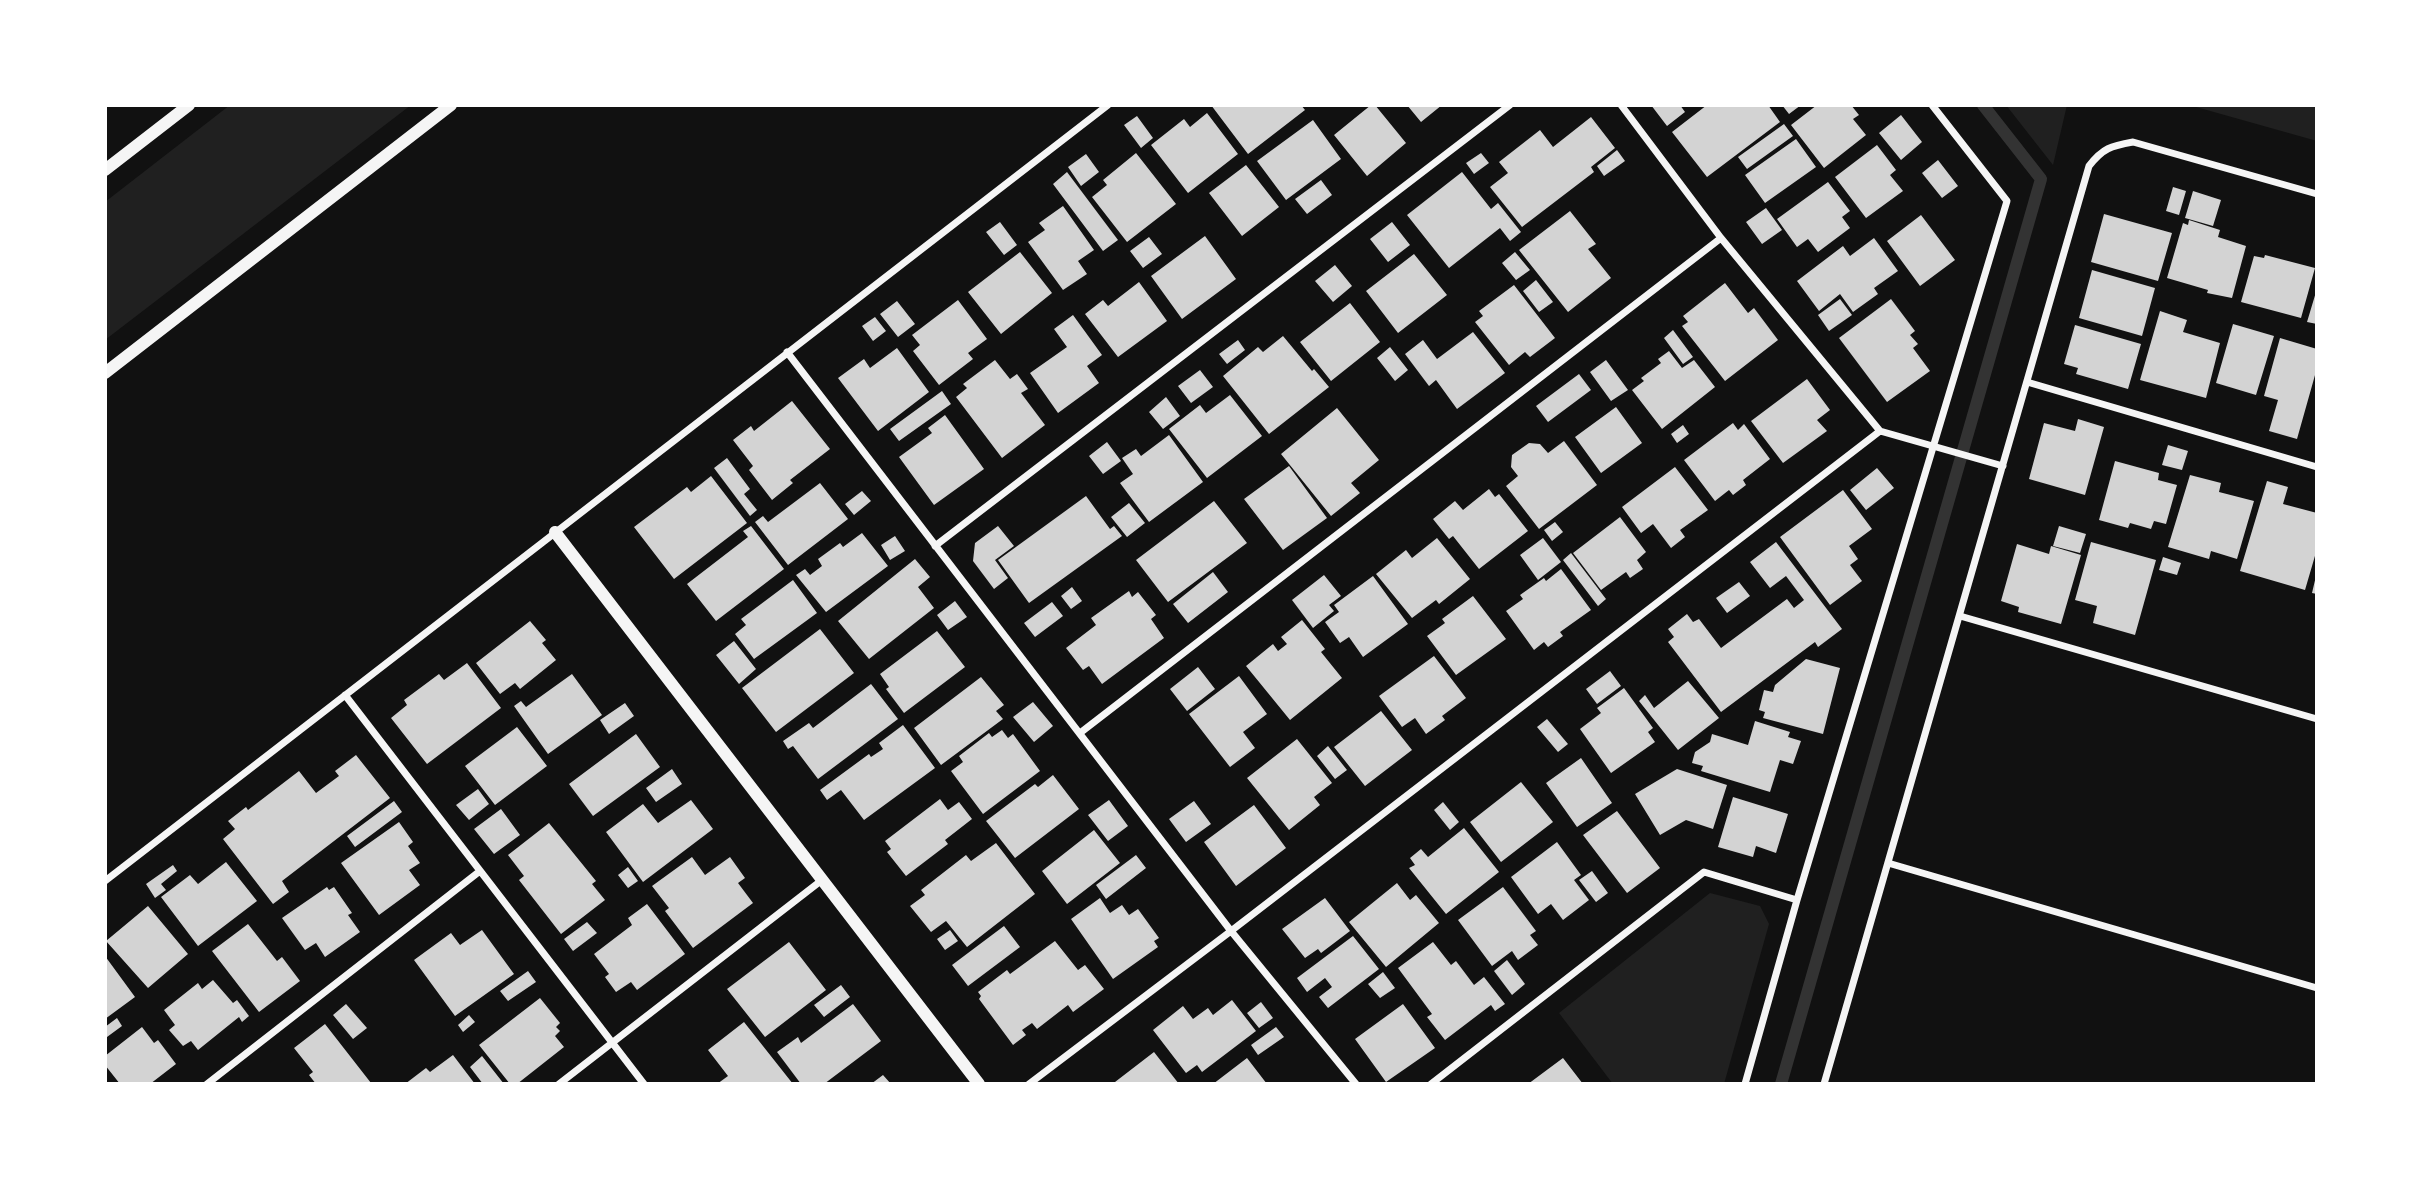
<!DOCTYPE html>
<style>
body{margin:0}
#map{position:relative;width:2422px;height:1189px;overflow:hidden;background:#111;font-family:"Golos Text",sans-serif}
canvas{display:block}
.frame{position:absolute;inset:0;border:107px solid #fff;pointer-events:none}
</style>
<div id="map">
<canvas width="2422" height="1189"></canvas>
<div class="frame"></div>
</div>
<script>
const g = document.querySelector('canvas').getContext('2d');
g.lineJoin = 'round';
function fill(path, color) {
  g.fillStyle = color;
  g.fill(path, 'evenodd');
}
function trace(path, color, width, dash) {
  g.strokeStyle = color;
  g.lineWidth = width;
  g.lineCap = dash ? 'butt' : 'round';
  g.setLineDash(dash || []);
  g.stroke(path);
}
fill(new Path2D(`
 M230,105H411L105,340V202Z
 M2006,105H2067L2053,165Z
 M2189,105H2317V141Z
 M1710,893L1760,906L1769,924L1724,1084H1613L1559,1013Z`), '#202020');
trace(new Path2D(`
 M1781,1084L2041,179L1983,105`), '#333', 12);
fill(new Path2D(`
 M1211,105H1301L1305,110L1248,154Z
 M1371,105H1375L1406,143L1367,176L1334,135Z
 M1407,105H1442L1421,122Z
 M1651,105H1680L1685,112L1667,126Z
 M1707,105H1768L1780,122L1707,177L1672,132Z
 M1782,105H1801L1789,114Z
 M1817,105H1851L1859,115L1853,119L1866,135L1824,168L1791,125Z
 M1207,113L1238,154L1188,193L1151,145L1184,119L1190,127Z
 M1901,115L1922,142L1901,160L1879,133Z
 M1137,116L1153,138L1141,148L1124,125Z
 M1591,117L1615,148L1591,167L1594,172L1522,227L1490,187L1508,173L1499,162L1540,130L1553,147Z
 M1313,120L1341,159L1286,200L1257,161Z
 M1784,124L1793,136L1747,169L1738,157Z
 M1796,139L1816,167L1765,203L1745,175Z
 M1877,145L1896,170L1890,175L1903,191L1866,218L1835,177Z
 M1617,150L1625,161L1604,176L1597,166Z
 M1136,153L1176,204L1127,242L1092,197L1107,185L1103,180Z
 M1481,153L1489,163L1474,174L1466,163Z
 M1086,154L1099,172L1081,186L1068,167Z
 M1938,160L1958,186L1942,198L1922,173Z
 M1246,165L1279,207L1242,236L1209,193Z
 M1067,172L1118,240L1103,251L1053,184Z
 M1462,172L1491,209L1498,203L1521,232L1510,241L1500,228L1449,268L1407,215Z
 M1321,180L1332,195L1307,214L1295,199Z
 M1828,182L1850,211L1842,217L1850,228L1818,252L1808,239L1797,247L1777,219Z
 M2173,187L2186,191L2179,215L2166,211Z
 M2193,191L2221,200L2213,226L2185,218Z
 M1063,206L1094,250L1078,261L1087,274L1063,290L1028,242L1045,230L1039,223Z
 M1766,208L1782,230L1762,244L1746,222Z
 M1570,211L1596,244L1588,249L1611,278L1568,312L1519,250Z
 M2104,214L2172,233L2158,281L2091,262Z
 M1921,215L1955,260L1920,286L1887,241Z
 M2189,220L2220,230L2218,237L2246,246L2232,298L2207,293L2208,290L2167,278L2183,223L2188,225Z
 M1000,222L1017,245L1004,255L986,232Z
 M1392,222L1410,245L1388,262L1370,239Z
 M1205,236L1236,279L1182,319L1151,276Z
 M1149,237L1162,254L1143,268L1130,251Z
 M1874,238L1898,271L1874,288L1878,294L1853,312L1840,294L1819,311L1797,281L1843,246L1850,256Z
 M1020,252L1052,293L1001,334L968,292Z
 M1515,252L1530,270L1516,280L1502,263Z
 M1414,254L1447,295L1398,333L1366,291Z
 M2265,255L2315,268L2301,318L2241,302L2254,256L2264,258Z
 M1335,265L1352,286L1333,302L1315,281Z
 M2092,270L2155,288L2142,336L2079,318Z
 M1536,280L1553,302L1539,312L1523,291Z
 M1139,282L1167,321L1118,357L1085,314L1103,300L1108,306Z
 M1725,283L1748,313L1754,308L1778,340L1725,381L1682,326L1688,322L1683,316Z
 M1514,285L1555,338L1530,357L1525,352L1509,365L1475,322L1483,316L1479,311Z
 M2316,292H2317V324L2307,322Z
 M1840,299L1852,315L1829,331L1818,315Z
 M1891,299L1915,331L1910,335L1918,344L1913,348L1930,371L1887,402L1839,338Z
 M958,300L987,339L968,353L973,359L939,385L913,351L920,345L912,335Z
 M897,301L915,324L898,337L880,314Z
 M1350,303L1380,342L1331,381L1300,342Z
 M2160,311L2187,320L2183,332L2220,343L2206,398L2140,380Z
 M1073,315L1102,355L1087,366L1099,383L1058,413L1030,373L1067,347L1054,329Z
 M875,317L886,331L873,341L862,326Z
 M2233,324L2274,336L2256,395L2216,383Z
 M2075,325L2141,344L2128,389L2076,374L2078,368L2064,364Z
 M1673,330L1693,357L1683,364L1664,338Z
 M1473,332L1505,373L1457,409L1436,380L1429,386L1405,354L1423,340L1437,359Z
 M1283,336L1312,371L1314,369L1329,387L1269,434L1223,376L1258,347L1263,352Z
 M2280,338L2317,349V368L2297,439L2269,431L2278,400L2264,396Z
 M1238,340L1245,350L1227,364L1219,354Z
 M1390,347L1408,370L1395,381L1377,358Z
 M897,348L929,392L878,431L838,378L864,359L870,368Z
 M1669,351L1682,368L1694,360L1715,387L1662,429L1632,390L1644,381L1641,378L1661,363L1658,359Z
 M995,360L1010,379L1017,374L1028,389L1021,393L1045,425L1002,458L956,397L967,388L963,384Z
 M1606,360L1628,390L1611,401L1590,372Z
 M1200,370L1213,387L1191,403L1178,386Z
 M1579,374L1591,390L1548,422L1536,406Z
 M1807,379L1830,410L1817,420L1827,431L1783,463L1751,421Z
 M942,391L951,404L899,441L890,429Z
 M1230,395L1262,436L1207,478L1169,429L1200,405L1206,413Z
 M1166,397L1180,416L1163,429L1149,412Z
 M792,401L830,449L790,480L793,483L772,500L749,470L753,466L733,440L751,426L754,431Z
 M1616,407L1642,443L1601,473L1575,437Z
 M1337,408L1379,460L1351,483L1360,493L1331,516L1281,454Z
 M945,415L984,469L934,505L899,457L932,433L928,428Z
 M2078,419L2104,427L2085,495L2029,479L2044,423L2075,431Z
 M1733,423L1738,430L1744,424L1770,459L1743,480L1746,485L1733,495L1729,490L1715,501L1684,460Z
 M1683,425L1689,434L1677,443L1671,434Z
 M1169,435L1203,482L1149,522L1120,483L1133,474L1122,458L1136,449L1141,456Z
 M1564,441L1597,485L1539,529L1506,486L1518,476L1511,467L1512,455L1529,443L1540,444L1548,453Z
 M1107,442L1121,461L1103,474L1089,456Z
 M2168,445L2188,451L2182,470L2162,465Z
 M727,458L750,489L744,494L757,510L750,516L714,468Z
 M2115,461L2159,473L2158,480L2177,485L2166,524L2154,521L2151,529L2130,523L2128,528L2099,520Z
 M1289,466L1327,518L1283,550L1244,499Z
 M1675,467L1708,510L1680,530L1685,537L1671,548L1653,524L1641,533L1622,507Z
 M1877,468L1894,488L1866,510L1850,490Z
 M2190,475L2221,483L2219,492L2254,501L2237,559L2211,551L2209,559L2168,547Z
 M711,476L747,523L674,579L634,527L687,487L691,492Z
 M2267,481L2288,487L2283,504L2317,513V549L2305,590L2240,571Z
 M820,483L848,519L788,565L755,522L763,516L768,522Z
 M1489,489L1495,497L1499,494L1528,531L1479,569L1453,536L1449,539L1433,519L1455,501L1463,510Z
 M1843,490L1872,529L1849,546L1858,559L1850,565L1862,581L1830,605L1780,537Z
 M862,491L871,501L854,515L845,504Z
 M1086,496L1110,529L1114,526L1122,536L1029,603L998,560Z
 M1214,501L1247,543L1168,602L1136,560Z
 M1129,503L1145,523L1127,537L1111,517Z
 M1620,517L1646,552L1637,560L1643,569L1630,578L1626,572L1601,590L1573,553Z
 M1555,522L1563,532L1552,541L1544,530Z
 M751,526L784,569L716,621L687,584L748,537L743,531Z
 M998,526L1014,546L995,560L1008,578L994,589L973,561L975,543Z
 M2059,526L2086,534L2080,553L2053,546Z
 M862,533L888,566L826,612L796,575L805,569L810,575L822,566L818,559L840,543L843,547Z
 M895,536L905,551L890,560L881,545Z
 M1437,538L1470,579L1439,604L1436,600L1412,618L1376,574L1406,550L1412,558Z
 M1543,538L1561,562L1538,580L1520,555Z
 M1776,542L1842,629L1818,647L1815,642L1721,712L1668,642L1674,637L1668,629L1687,614L1693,622L1699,619L1721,648L1787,599L1794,608L1804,600L1786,576L1770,588L1750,562Z
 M2091,542L2156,560L2135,635L2093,623L2097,606L2075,600Z
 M2017,544L2049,554L2051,546L2081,555L2061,624L2018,612L2019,607L2001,601Z
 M1571,553L1606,599L1598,606L1563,560Z
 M2163,557L2181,563L2177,575L2159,570Z
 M915,559L930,577L918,587L934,608L869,659L838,621Z
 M1561,569L1591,610L1560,632L1563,636L1548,647L1544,642L1534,650L1506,611L1523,599L1520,595L1544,578L1546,581Z
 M1213,572L1228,592L1188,623L1173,604Z
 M1324,575L1341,596L1329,605L1334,611L1313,628L1292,600Z
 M1373,576L1408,624L1363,657L1349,637L1340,643L1325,622L1339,612L1334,605Z
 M2316,576L2317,577V594L2312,593Z
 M793,580L817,613L754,659L735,634L746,625L741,619Z
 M1739,582L1750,596L1727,613L1716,598Z
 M1072,587L1082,601L1071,609L1061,596Z
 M1129,591L1132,597L1138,592L1156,615L1151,619L1164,638L1102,684L1089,666L1083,670L1066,648L1096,625L1091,618Z
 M1473,596L1506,639L1456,675L1427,636L1445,623L1442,619Z
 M955,601L967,617L948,630L937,615Z
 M1052,602L1063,616L1035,637L1024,623Z
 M1302,620L1325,649L1321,652L1342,678L1290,720L1246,666L1273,644L1278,651L1287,644L1281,637Z
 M530,621L546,640L542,643L556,660L520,689L515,683L500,694L476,663Z
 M820,629L854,673L776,732L742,688Z
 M937,631L965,667L904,713L886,689L889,687L880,674Z
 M734,641L756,669L739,684L716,655Z
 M1434,656L1466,698L1442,716L1445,720L1426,734L1415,718L1402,727L1379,696Z
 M1806,659L1840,668L1823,734L1763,718L1765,712L1759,710L1764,690L1773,692L1775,685Z
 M467,663L501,708L427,764L391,718L407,705L404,700L439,674L444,680Z
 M1198,667L1215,689L1187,711L1170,689Z
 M1610,671L1621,686L1597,704L1586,689Z
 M572,674L602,715L548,754L514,706L521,701L526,707Z
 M1239,676L1267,714L1243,732L1255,748L1230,767L1189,714Z
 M981,677L1004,705L996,711L1003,719L941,765L914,728Z
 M1688,681L1719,718L1678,750L1639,701L1645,695L1654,708Z
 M871,684L898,719L818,779L793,746L788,749L783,741L809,723L813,728Z
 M1624,688L1653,728L1648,732L1655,742L1611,773L1580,729L1601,713L1597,708Z
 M1033,702L1053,726L1034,742L1013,717Z
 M625,703L634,716L609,734L600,720Z
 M1381,711L1412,750L1365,786L1334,747Z
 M1547,719L1568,744L1558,752L1537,727Z
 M1755,721L1790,732L1788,737L1801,741L1793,764L1780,760L1770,792L1701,771L1703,766L1692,763L1695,752L1710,742L1712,734L1748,745Z
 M903,725L935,768L864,820L841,790L827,800L820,790L869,754L871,757L883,749L879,743Z
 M517,727L547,766L495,805L465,766Z
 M1002,730L1008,738L1013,734L1040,771L983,814L951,771L963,762L959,756L989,733L992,737Z
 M636,734L660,767L593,816L569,784Z
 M1297,739L1332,783L1314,797L1320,805L1289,830L1247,778Z
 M1328,746L1347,770L1335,779L1317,756Z
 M356,755L390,798L282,881L289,892L273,904L223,839L235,829L228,821L246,807L248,810L299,771L316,793L339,776L335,771Z
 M1581,758L1612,803L1577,827L1546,783Z
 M672,769L682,784L656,802L646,788Z
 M1677,769L1727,785L1713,829L1686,820L1660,835L1635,794Z
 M1053,775L1079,809L1015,858L986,821L1035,784L1038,787Z
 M1521,782L1553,822L1501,862L1470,822Z
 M478,789L489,804L469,820L456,805Z
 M1733,797L1788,814L1776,853L1756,846L1753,857L1718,847Z
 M940,799L948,810L959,802L972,819L945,840L948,844L906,876L887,852L891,849L885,841Z
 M691,800L713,829L643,882L606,832L643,804L658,823Z
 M1109,800L1128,826L1108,841L1088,815Z
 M394,801L402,812L355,847L347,836Z
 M1194,801L1211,824L1186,842L1169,819Z
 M1443,802L1459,822L1450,830L1434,810Z
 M1254,805L1286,848L1236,886L1204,842Z
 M501,809L520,835L494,854L474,829Z
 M1617,811L1660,868L1627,893L1583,835Z
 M399,822L413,842L408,846L420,863L409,870L420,885L379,915L341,863Z
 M549,823L596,881L592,884L605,900L561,934L519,880L524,876L508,855Z
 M1464,828L1499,872L1446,914L1409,868L1415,865L1410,858L1421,849L1428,857Z
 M1094,830L1120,863L1067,904L1042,871Z
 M1557,842L1581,875L1574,880L1589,900L1563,920L1551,904L1538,914L1511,877Z
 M996,843L1035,894L967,947L946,921L931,932L910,906L925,895L921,890L966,855L971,861Z
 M1136,855L1146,868L1106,899L1096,885Z
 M692,857L705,875L730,857L745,878L738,883L753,903L693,948L665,911L669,908L652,886Z
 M226,862L257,901L198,946L161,897L190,875L198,884Z
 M173,865L177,871L161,884L166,890L155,898L146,884Z
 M628,867L638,881L628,888L618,875Z
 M1592,871L1608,893L1596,902L1579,880Z
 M1397,883L1410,900L1416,895L1439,923L1386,967L1349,922Z
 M327,887L329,890L334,887L352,913L348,915L360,932L325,957L316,943L305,950L282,918Z
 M1503,887L1536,931L1530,935L1538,945L1518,960L1512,951L1492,966L1458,920Z
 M1100,898L1110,913L1122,905L1129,915L1138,909L1159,938L1154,941L1158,947L1113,979L1071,919Z
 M1325,898L1350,931L1321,953L1318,949L1305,958L1282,929Z
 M647,904L685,954L637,990L631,982L616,992L605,977L609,974L594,954L632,925L628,918Z
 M148,906L188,954L148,988L106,941Z
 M587,922L597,933L573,951L564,939Z
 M248,924L277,961L282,957L300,981L259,1012L212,951Z
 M1004,926L1020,947L968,986L952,965Z
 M482,930L514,974L455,1016L414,960L451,933L460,945Z
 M950,930L958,941L945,950L937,939Z
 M1353,936L1379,969L1328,1008L1319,997L1332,987L1325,978L1307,992L1297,978Z
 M1055,941L1078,970L1085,965L1104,989L1073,1012L1068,1005L1037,1029L1032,1023L1022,1030L1026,1035L1013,1045L979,999L981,996L978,992L1007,970L1010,974Z
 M789,942L826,990L765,1037L727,989Z
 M1433,942L1451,965L1456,961L1474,985L1484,977L1505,1004L1495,1011L1491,1005L1445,1040L1427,1017L1432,1014L1398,968Z
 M105,956L135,997L105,1019Z
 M1507,960L1525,984L1512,995L1494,971Z
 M528,971L536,982L508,1001L500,991Z
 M1383,972L1395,988L1380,998L1368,984Z
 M213,980L233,1003L237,1000L249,1016L242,1022L239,1017L198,1050L191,1041L183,1046L169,1030L175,1025L164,1010L198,983L202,989Z
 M841,985L850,997L824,1017L814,1005Z
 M540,998L560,1023L556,1027L560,1031L555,1036L564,1047L517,1084H510L479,1045Z
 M1232,1000L1256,1031L1202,1072L1197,1065L1186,1073L1153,1030L1183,1006L1193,1019L1208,1008L1213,1015Z
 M1261,1002L1273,1018L1259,1028L1247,1013Z
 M346,1004L367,1028L353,1039L333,1015Z
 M853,1004L881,1041L824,1084H801L777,1052L798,1037L801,1043Z
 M1403,1004L1435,1048L1386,1082L1355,1039Z
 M469,1015L475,1022L463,1032L458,1025Z
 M117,1018L122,1026L107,1037L105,1027Z
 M744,1022L793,1084H717L728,1076L708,1050Z
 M325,1024L371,1083L369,1084H316L309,1075L313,1072L294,1048Z
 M142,1027L154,1043L158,1040L176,1064L150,1084H120L105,1065V1056Z
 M1276,1027L1284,1037L1258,1055L1251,1045Z
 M1154,1052L1179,1084H1117L1115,1082Z
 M453,1055L475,1084H405L426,1068L430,1072Z
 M482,1056L504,1084H483L470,1067Z
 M1247,1058L1267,1084H1213Z
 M1563,1058L1583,1084H1528Z
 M883,1075L891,1084H871Z`), '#d3d3d3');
trace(new Path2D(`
 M1621,105L1721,238L1880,431
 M787,352L1231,931L1356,1084
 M2027,382L2317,467
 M935,546L1510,105
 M1960,616L2317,719
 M345,695L644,1084
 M1080,733L1721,238
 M1888,863L2317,988
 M105,881L1108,105
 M207,1084L480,871
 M559,1084L822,880
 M1029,1084L1231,931L1880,431L2003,466
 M1431,1084L1704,872L1797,900
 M1745,1084L1797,900L2007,201L1932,105
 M1824,1084L2089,166C2103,148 2111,146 2133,142L2317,194`), '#f5f5f5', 7);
trace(new Path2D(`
 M105,170L189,105
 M105,373L451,105
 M555,532L979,1084`), '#f5f5f5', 12);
</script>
